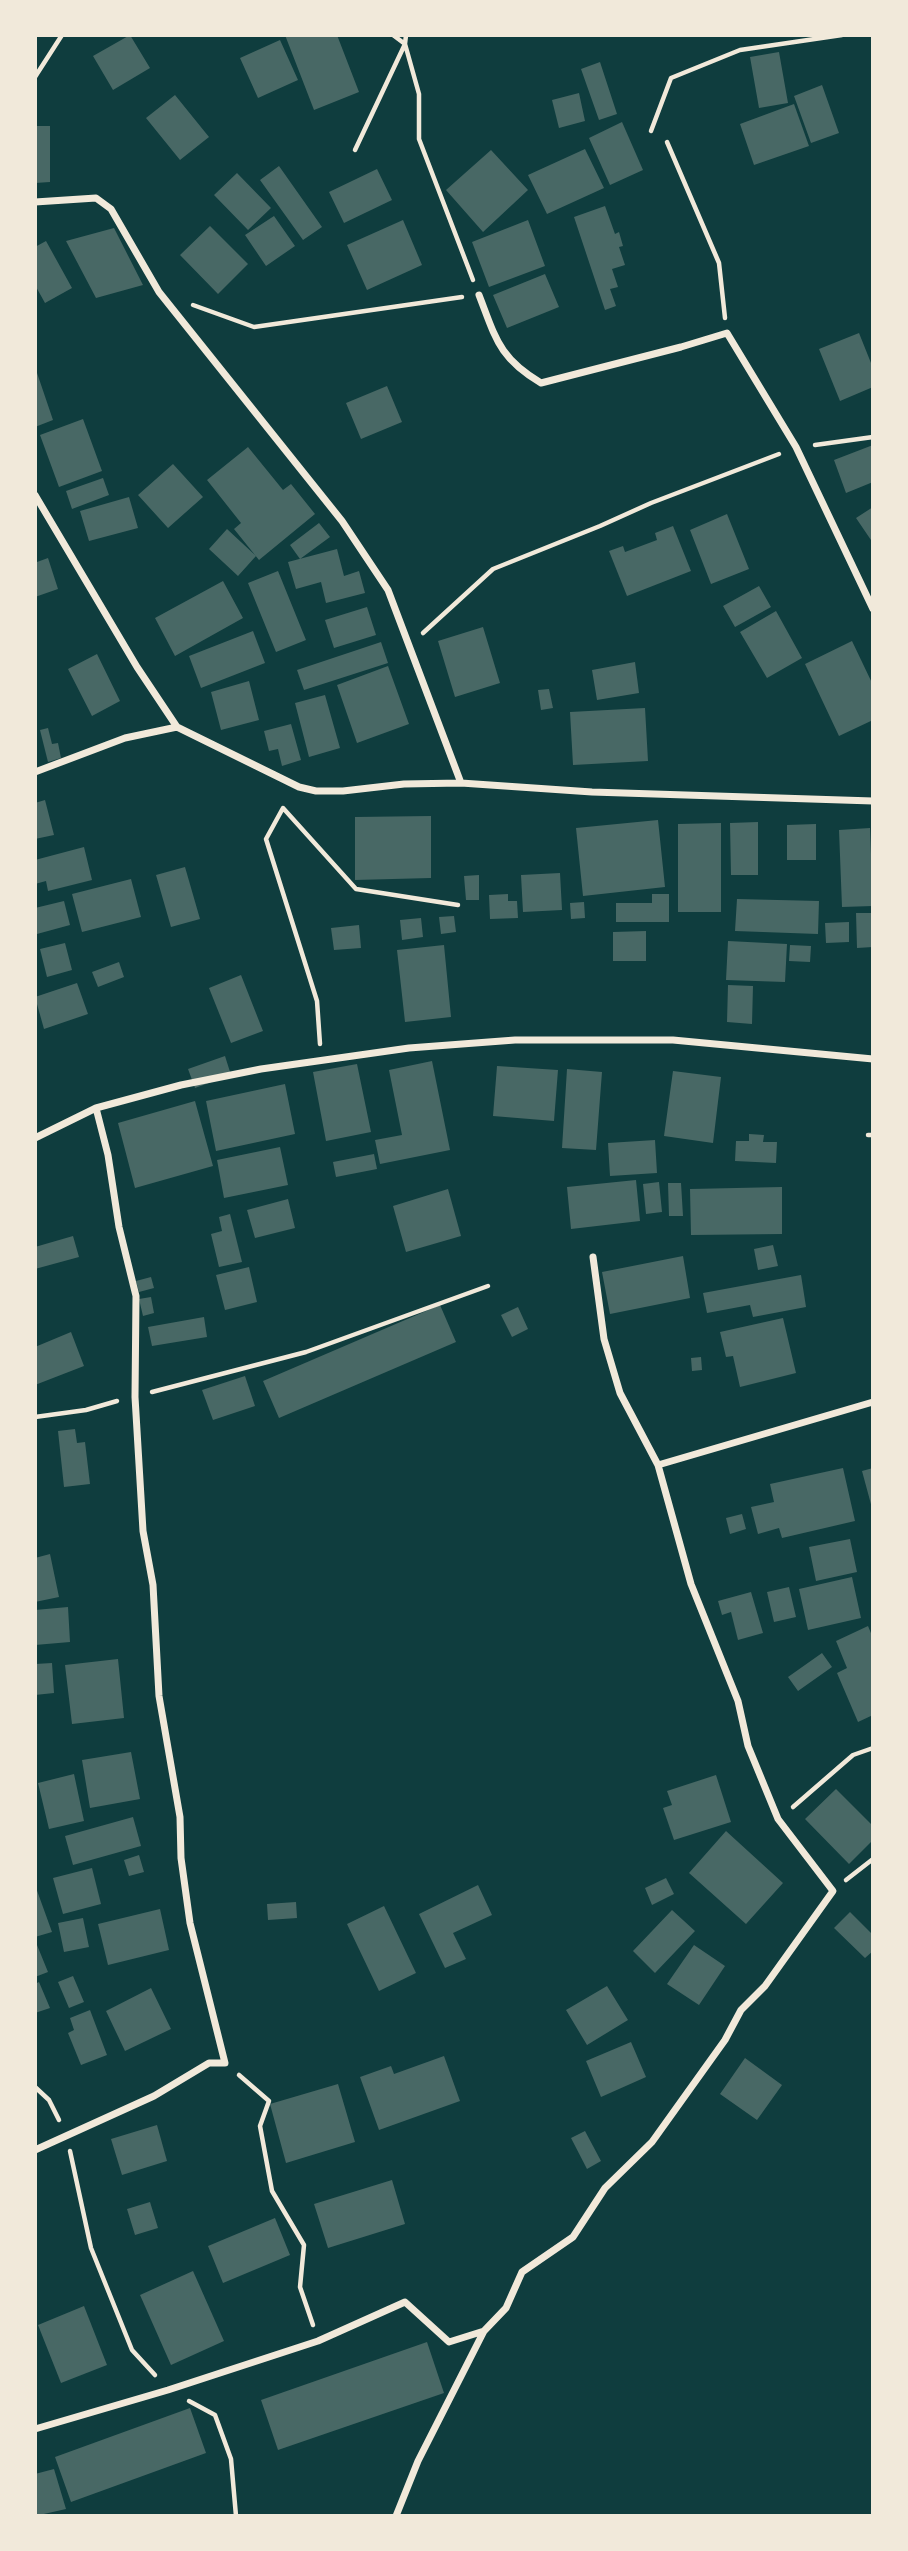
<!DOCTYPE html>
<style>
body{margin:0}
#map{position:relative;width:908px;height:2551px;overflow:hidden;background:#0f3d3e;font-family:Quicksand,sans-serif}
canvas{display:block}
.frame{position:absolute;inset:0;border:37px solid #f1e9da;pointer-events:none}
</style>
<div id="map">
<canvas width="908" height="2551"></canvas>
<div class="frame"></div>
</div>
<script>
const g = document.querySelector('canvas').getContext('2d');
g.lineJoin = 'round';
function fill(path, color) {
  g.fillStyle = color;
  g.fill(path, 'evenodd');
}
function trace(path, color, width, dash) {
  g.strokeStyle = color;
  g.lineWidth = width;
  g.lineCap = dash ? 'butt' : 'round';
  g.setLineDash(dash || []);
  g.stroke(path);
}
fill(new Path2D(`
 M130,35L150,68L113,90L93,56Z
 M285,35H337L359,92L314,110Z
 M280,40L298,80L258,98L240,58Z
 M779,52L788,103L759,108L750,57Z
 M600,62L617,114L599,120L581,69Z
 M822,85L839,133L811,143L794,96Z
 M579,93L585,121L559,128L552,100Z
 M175,95L209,137L180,160L146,118Z
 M794,104L809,146L754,165L740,124Z
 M622,122L643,170L610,185L589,138Z
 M35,126H50V182L35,183Z
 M585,149L604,188L547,214L528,175Z
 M491,150L528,190L483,232L446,190Z
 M279,166L322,227L303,240L260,180Z
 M377,169L392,200L344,223L329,192Z
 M237,173L271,208L248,230L214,195Z
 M605,206L615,234L619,232L623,246L619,247L625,265L612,269L618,287L610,289L616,306L605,310L574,217Z
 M274,216L295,246L266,266L245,235Z
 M403,220L422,265L367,290L347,245Z
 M528,220L545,266L489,287L472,242Z
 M210,226L248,264L218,294L180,255Z
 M114,228L143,285L96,298L66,241Z
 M46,241L72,288L45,303L35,285V247Z
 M545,274L559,307L507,328L493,295Z
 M859,333L873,368V387L840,401L819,349Z
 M35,367L53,420L35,427Z
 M387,386L402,422L361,439L346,403Z
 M83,419L102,471L59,487L40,435Z
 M873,445V482L846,493L834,460Z
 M248,447L283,490L291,484L315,514L259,560L234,529L241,523L207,480Z
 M173,464L203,497L168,528L138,495Z
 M103,478L109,495L72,509L66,491Z
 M129,497L138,528L89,541L80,511Z
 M873,507V543L856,518Z
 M727,514L749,569L711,584L690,530Z
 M319,523L330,537L300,559L290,545Z
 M673,526L691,571L627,596L609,551L623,546L625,552L657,540L655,533Z
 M227,529L256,556L238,576L209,549Z
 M337,549L344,576L359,571L365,593L326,603L321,582L296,589L288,562Z
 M35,557L37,562L48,558L58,589L35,597Z
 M278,571L306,640L276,652L248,583Z
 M223,581L243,618L175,656L155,618Z
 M759,586L771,607L735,627L723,606Z
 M367,607L376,635L334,648L325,620Z
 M776,611L802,658L767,678L740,632Z
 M483,627L500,683L455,697L438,641Z
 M253,631L265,663L201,688L189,656Z
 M852,641L873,685V720L839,736L805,664Z
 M381,642L388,663L304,690L297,670Z
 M97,654L120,701L92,716L68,669Z
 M635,662L639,693L597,700L592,670Z
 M388,666L409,724L357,743L337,685Z
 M249,681L259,720L221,730L211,692Z
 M549,689L553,708L541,710L538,690Z
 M325,695L340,748L309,757L295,703Z
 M645,708L648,761L573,765L570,712Z
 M291,724L301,760L282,766L278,749L269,751L264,731Z
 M48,728L52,744L58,743L61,758L48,762L40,730Z
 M45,800L54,835L35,839V803Z
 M431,816V878L355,880V817Z
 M658,820L665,887L583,896L576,828Z
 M758,822V875H731L730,823Z
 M721,823V912H678V824Z
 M816,824V860H787V825Z
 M870,828L873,906L842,907L839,830Z
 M84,847L92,880L48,891L46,881L35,884V860Z
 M185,867L200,919L171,927L156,875Z
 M560,873L562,910L523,912L521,875Z
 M479,875V900H466L464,876Z
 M131,879L141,917L82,932L72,894Z
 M508,894V901H517L518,918L490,919L489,895Z
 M652,894H669V922H616V903H652Z
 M737,899L819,901L818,934L735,931Z
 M64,901L70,925L37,934L35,908Z
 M584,902L585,918L571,919L570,903Z
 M856,913H873V947L857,948Z
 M454,916L456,932L441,934L439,917Z
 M421,918L423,937L402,940L400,920Z
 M849,922V942L826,943L825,923Z
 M359,925L361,948L334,950L331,928Z
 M646,931V961H613V932Z
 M728,941L787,944L785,982L726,980Z
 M65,943L72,970L47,977L40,949Z
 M444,945L451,1017L405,1022L397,950Z
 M790,945L811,946L810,962L789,961Z
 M119,962L124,977L98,987L92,972Z
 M241,975L263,1031L231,1043L209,988Z
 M77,983L88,1014L44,1029L35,997Z
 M728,985L753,986L752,1024L727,1022Z
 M225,1056L231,1075L195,1088L188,1069Z
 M432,1061L450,1150L380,1164L375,1140L402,1135L389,1070Z
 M357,1064L371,1132L326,1141L313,1072Z
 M497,1066L558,1070L554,1121L493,1116Z
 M567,1069L602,1072L596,1150L562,1148Z
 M673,1071L721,1077L713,1143L664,1136Z
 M285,1084L295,1134L216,1151L206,1101Z
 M195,1101L213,1166L135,1188L118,1123Z
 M749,1134L764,1135L763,1142H777L776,1163L735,1161L736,1141H749Z
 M655,1140L657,1173L610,1176L608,1143Z
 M280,1147L288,1185L224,1198L217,1160Z
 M374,1154L377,1169L336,1177L333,1162Z
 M636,1180L640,1221L571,1229L567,1187Z
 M659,1182L662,1212L646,1214L643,1184Z
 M668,1183H681L683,1216H669Z
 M782,1187V1234L691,1235L690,1189Z
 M448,1189L461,1236L406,1252L393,1206Z
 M288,1199L295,1228L255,1238L247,1210Z
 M230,1214L242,1262L219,1267L211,1234L222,1231L219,1217Z
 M73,1236L79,1257L35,1269V1247Z
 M773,1245L778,1266L758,1270L754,1249Z
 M683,1256L690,1298L610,1314L602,1272Z
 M249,1267L257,1302L225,1310L216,1275Z
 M801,1275L806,1307L753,1317L750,1305L707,1313L703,1293Z
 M151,1277L154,1288L139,1292L136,1281Z
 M151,1297L154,1313L143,1316L139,1299Z
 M440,1305L456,1342L279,1418L263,1381Z
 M518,1307L528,1329L512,1337L501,1315Z
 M204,1317L207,1337L152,1346L148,1327Z
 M783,1318L796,1373L740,1387L733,1356L726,1357L720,1332Z
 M71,1332L84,1366L35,1385V1347Z
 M701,1357L702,1370L692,1371L691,1358Z
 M245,1376L255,1406L213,1420L202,1390Z
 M75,1429L77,1443L85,1442L90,1484L64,1487L58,1431Z
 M843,1468L855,1521L782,1538L779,1528L758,1534L751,1507L774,1502L770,1484Z
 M873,1468V1508H872L862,1471Z
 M742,1514L746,1529L730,1534L726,1518Z
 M850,1539L857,1572L816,1581L809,1547Z
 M50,1554L59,1597L35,1602V1558Z
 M852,1577L861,1618L808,1630L799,1589Z
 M789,1587L796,1617L774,1622L767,1592Z
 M751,1592L763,1633L738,1640L731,1612L722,1615L718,1601Z
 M68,1607L70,1642L35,1645V1610Z
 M868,1626L873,1638V1715L858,1722L837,1673L847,1668L836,1641Z
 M822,1653L832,1667L798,1691L788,1677Z
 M118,1659L124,1718L72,1724L65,1665Z
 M52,1663L54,1693L35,1695V1664Z
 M131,1752L140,1799L90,1808L82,1760Z
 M74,1774L84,1821L49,1829L38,1783Z
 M716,1775L731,1822L674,1840L663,1808L672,1805L667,1791Z
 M836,1789L873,1826V1840L849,1864L805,1819Z
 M133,1817L141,1846L73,1865L65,1836Z
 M726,1831L783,1883L746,1924L689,1873Z
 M139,1855L144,1872L129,1876L124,1860Z
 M92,1868L101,1904L63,1914L53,1878Z
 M666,1878L674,1894L652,1905L645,1888Z
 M35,1885L52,1932L35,1937Z
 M478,1885L492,1915L453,1933L466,1959L445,1968L419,1914Z
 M296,1902L297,1918L268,1920L267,1904Z
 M384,1906L416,1973L379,1991L347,1924Z
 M160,1909L169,1950L108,1965L98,1924Z
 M672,1910L695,1931L655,1973L633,1951Z
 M850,1912L873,1935V1951L865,1958L834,1928Z
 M83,1918L89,1947L64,1952L58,1923Z
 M37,1945L48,1972L35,1977V1946Z
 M694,1945L725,1966L699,2005L667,1984Z
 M73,1976L84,2002L69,2008L58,1982Z
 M39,1982L50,2008L35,2013V1984Z
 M607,1986L628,2020L587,2045L566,2010Z
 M151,1988L171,2029L125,2051L106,2011Z
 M90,2010L107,2055L81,2065L68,2033L74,2030L70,2018Z
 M631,2042L646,2077L601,2097L586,2061Z
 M444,2056L460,2101L379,2130L360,2077L391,2066L394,2074Z
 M745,2058L782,2085L757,2120L720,2094Z
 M338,2084L355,2142L286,2163L270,2104Z
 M157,2125L167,2161L122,2175L111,2139Z
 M585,2131L601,2161L587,2169L571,2138Z
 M392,2180L405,2224L328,2248L314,2204Z
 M150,2202L158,2228L135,2235L127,2209Z
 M275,2218L290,2255L223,2283L208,2246Z
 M193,2271L224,2341L171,2365L140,2295Z
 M84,2306L107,2365L61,2383L38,2325Z
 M427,2342L444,2393L278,2450L261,2400Z
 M190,2408L206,2453L71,2502L55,2457Z
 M54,2469L66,2509L35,2516V2474Z`), '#486865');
trace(new Path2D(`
 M393,35L405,44L419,94V139L473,280
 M35,77L62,35
 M651,131L671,78L740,50L842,35
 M667,142L719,263L725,318
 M355,150L405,44L406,35
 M193,305L254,327L462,297
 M815,445L873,437
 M423,633L493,569L600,526L651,503L779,454
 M320,1044L317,1001L266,839L283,808L356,889L458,905
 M868,1135H873
 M152,1392L306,1352L488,1286
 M35,1417L86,1410L117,1401
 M793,1807L853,1755L873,1748
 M846,1880L873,1859
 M239,2075L269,2101L260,2126L272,2191L304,2245L300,2287L313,2325
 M35,2087L49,2100L59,2120
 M70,2151L91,2248L132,2350L155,2375
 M189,2401L215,2415L231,2459L236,2516`), '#f1e9da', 4.5);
trace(new Path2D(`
 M35,202L96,198L111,209L159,292L342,521L388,590L461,783
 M479,295C496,339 499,358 541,383L681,347L727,333L796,447L873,609
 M35,495L137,667L177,727L299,787L316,791H343L404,784L461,783L592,792L873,801
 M35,772L125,738L177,727
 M35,1138L96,1108L181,1085L261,1069L409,1048L515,1040H673L873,1059
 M658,1465L873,1402
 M35,2150L154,2096L209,2063H225L190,1923L181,1858L180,1817L159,1696L153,1585L143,1531L135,1397L136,1296L119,1227L108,1155L96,1108
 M35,2429L168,2390L318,2341L405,2302L449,2342L484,2331
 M396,2516L418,2461L484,2331L506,2308L522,2272L573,2237L605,2188L652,2142L725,2040L741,2010L765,1986L833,1891L778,1819L748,1746L738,1701L691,1584L658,1465L620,1393L604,1339L593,1257`), '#f1e9da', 7);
</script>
